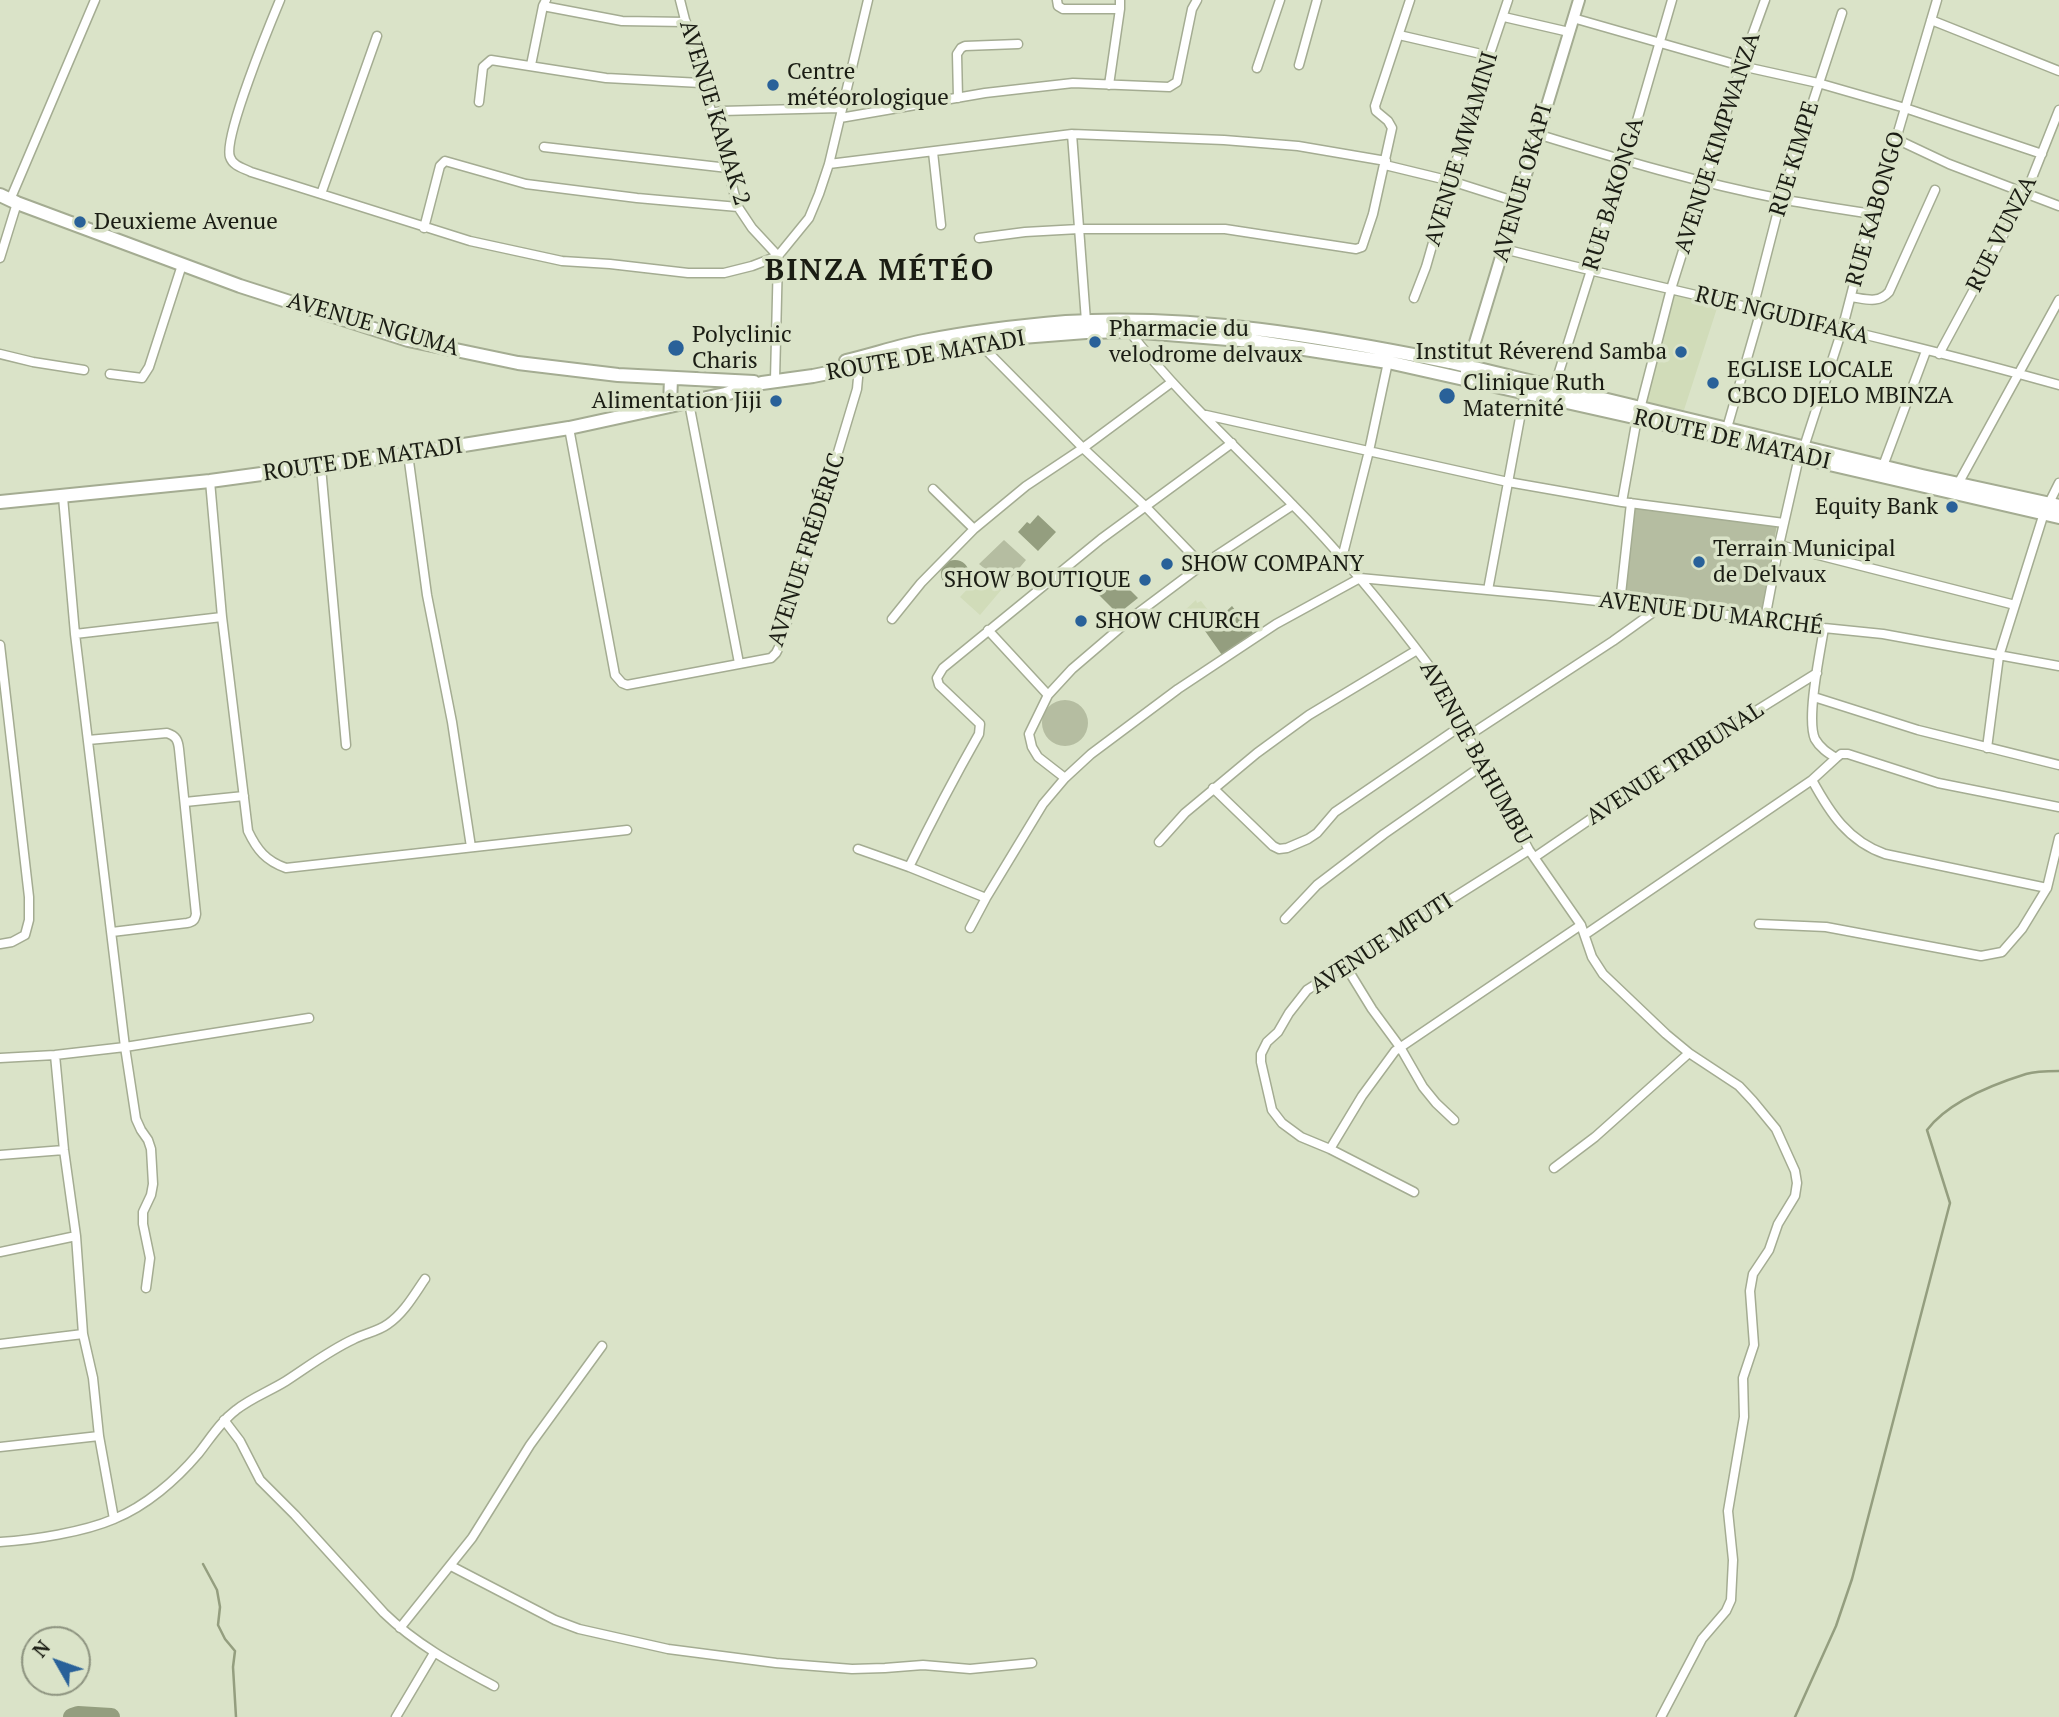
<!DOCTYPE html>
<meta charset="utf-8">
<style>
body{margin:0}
#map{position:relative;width:2059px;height:1717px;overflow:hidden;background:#dae3c8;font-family:"PT Serif",serif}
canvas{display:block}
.north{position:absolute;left:21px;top:1626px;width:70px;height:70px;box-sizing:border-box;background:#dae3c8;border:2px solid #8e9480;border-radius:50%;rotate:310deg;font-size:19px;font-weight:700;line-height:28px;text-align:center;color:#1b1d14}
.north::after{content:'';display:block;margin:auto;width:24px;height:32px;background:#296199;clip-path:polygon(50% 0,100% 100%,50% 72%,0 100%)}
</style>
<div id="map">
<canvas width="2059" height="1717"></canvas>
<div class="north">N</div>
</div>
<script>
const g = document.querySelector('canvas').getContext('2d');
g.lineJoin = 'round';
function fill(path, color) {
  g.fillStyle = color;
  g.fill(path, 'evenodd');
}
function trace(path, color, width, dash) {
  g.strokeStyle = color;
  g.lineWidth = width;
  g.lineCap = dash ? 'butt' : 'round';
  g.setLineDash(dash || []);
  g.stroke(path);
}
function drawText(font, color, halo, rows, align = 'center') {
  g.font = font + ' "PT Serif",serif';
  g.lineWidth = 7;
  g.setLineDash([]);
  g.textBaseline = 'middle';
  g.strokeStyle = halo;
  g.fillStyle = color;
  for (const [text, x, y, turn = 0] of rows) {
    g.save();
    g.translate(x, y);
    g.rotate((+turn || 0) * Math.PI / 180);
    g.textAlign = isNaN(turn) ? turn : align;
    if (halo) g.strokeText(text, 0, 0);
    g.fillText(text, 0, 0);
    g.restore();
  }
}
fill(new Path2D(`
 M1676,292L1719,302L1684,410L1645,402Z
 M987,574L1002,589L980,615L960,597L974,582L978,585Z
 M1196,600L1197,603L1201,601L1211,614L1194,627L1188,618L1185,610Z`), '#d1dcb9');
fill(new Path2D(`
 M1635,508L1777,525L1761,614L1625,598Z
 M1004,540L1026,560L1005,585L979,564Z
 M1042 723a23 23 0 1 1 46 0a23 23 0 1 1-46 0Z`), '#b5bda1');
fill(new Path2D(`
 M1038,515L1056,532L1038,551L1018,532L1027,522L1030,524Z
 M941 574a14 14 0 1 1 28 0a14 14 0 1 1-28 0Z
 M1117,577L1138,598L1118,614L1099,595Z
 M1232,606L1253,633L1222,655L1205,631Z`), '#949e7f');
trace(new Path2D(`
 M203,1564L217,1590L220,1607L218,1625L225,1639L235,1651L233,1667L236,1717
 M1795,1717L1836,1626L1852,1579L1950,1203L1927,1130C1948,1102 1994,1084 2026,1074C2036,1071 2048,1071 2059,1071`), '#949e7f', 2.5);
trace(new Path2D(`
 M72,1717L78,1715L111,1717`), '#949e7f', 18);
const minor = new Path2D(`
 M280,0C270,24 223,138 230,157C233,166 243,168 251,172L470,241L562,261L610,264L688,273H724L752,266L778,256L752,228L738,207L712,113L701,83L680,0
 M1057,0L1058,6L1063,9H1120V0
 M543,6L622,21L686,22
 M1504,17L1569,32
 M1573,18L1741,66L1818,83L1905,108L2042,154
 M1931,20L2059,71
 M1399,35L1490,56
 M531,65L543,6L546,0
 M1299,65L1317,0
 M1257,68L1280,0
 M1109,85L1120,9
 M958,98L957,54L961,48L965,46L1018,44
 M479,102L483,67L491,60L606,78L701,83
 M712,113L721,111L841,108
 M840,118L985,93L1073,83L1169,87L1177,82L1192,9L1197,0
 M1072,134L1086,321
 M1537,134C1618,159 1699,183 1782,199C1811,205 1842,209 1872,214
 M1896,139L1949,164L2059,206
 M544,147L728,168
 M933,152L941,225
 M829,164L1072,134L1224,140L1298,146L1386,161
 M1385,165L1451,181L1517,202
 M321,194L377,36
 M10,200L95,0
 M424,228L440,166L445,161L526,184L637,198L738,207
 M979,238L1025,232L1079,229H1225L1356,249L1362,247L1373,214L1392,128L1388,121L1376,111L1375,106L1410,0
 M1504,249C1689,296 1876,333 2059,385
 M0,258L17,203
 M1851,297C1866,299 1878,304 1889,292L1935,190
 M1414,298L1426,267L1471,110L1508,0
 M1753,308L1781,199L1842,13
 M1129,331C1177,393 1236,447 1291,503C1343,555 1389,612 1433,671L1529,850L1581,925L1592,957L1603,974L1666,1034L1689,1053L1739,1086L1753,1101L1776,1129L1795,1171L1797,1183L1795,1196L1778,1224L1769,1250L1753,1274L1750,1291L1754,1345L1743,1378L1744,1417L1728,1511L1733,1560L1731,1600L1726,1611L1702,1639L1661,1717
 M979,343L1083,448L1145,506L1202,565
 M0,354L33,362L84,370
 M1939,354L2026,193L2059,110
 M110,374L142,378L149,367L182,265
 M775,380L778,256L809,218L819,194L829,164L868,0
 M1554,388L1625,162L1672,0
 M689,403L739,663
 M1640,409L1671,289L1741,66L1765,0
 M1206,415L1508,482L1622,502L1784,523
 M569,428L615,675L622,683L627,685L771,658L776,653L780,645L857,389L859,367
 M1727,428L1761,310
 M408,454L427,595L452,722L471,847
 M1883,466L1926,351
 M321,467L346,745
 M210,481L222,617L248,831C257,850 266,861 286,868L627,830
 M1958,484L2059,300
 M933,489L974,529
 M63,497L75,634L125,1047L136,1119L141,1130L148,1140L151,1149L153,1184L151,1195L143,1212V1224L150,1258L146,1288
 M1622,502L1637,418
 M1779,545L2015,605
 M1342,558L1369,451L1388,362
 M1488,590L1525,391
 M1620,603L1631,503
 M892,619L921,583L974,529L1026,486L1083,448L1172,382
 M1765,619L1779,545L1799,457L1804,447L1842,330L1872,214L1896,139L1937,0
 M1824,628C1820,653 1806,719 1815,739C1820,748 1828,753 1836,758L1812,780C1830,813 1848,841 1885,854L2047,888
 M988,630L1048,695
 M75,634L222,617
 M0,645L29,897V920L25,935L12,942L0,944
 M1814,697L1918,730L2059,765
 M1468,736L1613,641L1659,608
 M88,740L167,733C176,736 178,740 179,749L196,914C195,920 193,922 187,923L112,932
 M1987,748L1999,656L2044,513L2059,483
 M1836,758L1841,754H1848L1938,783L2059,807
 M1065,778L1038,757L1032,747L1029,734L1048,695L1072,669L1134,616L1202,565L1293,505
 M1213,788L1273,846L1279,849L1287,848L1308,839L1317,833L1335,812L1461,726
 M185,802L244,796
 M1159,842L1185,813L1257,753L1309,715L1417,650
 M858,849L909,867L986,898
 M1535,857L1674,762L1817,673
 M909,867C931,822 954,778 979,734L980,724L939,685L937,678L943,668L1101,539L1232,443
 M1285,919L1317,885L1384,834L1483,765
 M1759,924L1826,927L1981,956L2002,952L2022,929L2047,888L2059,838
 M970,928L986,898L1043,804L1065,778L1091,754L1178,689L1276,624L1360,578L1551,596L1765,619L1824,628L1883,634L2059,666
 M1586,934L1812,780
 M1345,965L1372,1009L1400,1047L1423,1087L1436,1103L1454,1120
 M55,1055L64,1150L76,1236L83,1334L93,1378L99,1436L114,1519
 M0,1058L55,1055L125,1047L309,1018
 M1330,1149L1362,1096L1395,1051L1581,925
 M0,1155L64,1150
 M1554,1168L1595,1137L1689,1053
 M1414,1192L1330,1149L1301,1137L1282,1123L1272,1110L1261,1062V1054L1267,1042L1278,1032L1289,1013L1307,990L1529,850
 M0,1252L76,1236
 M0,1344L83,1334
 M224,1420L240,1441L260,1480L295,1515L384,1613C417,1645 455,1665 494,1686
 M0,1447L99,1436
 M0,1542C33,1540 84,1532 114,1519C146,1506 176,1480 198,1454C210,1439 220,1422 236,1410C251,1398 270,1391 286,1381C309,1366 330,1350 354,1339C365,1333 377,1332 388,1324C404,1313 414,1295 425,1279
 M451,1566L555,1620L579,1629L668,1649L776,1663L852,1669L885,1668L923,1665L970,1669L1032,1663
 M400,1628L472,1538L530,1445L602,1346
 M396,1717L434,1653`);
const tertiary = new Path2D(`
 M1466,372L1579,0`);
const primary = new Path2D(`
 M0,195L17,203L240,286L408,340L518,363L618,375L754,382
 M846,361C872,355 898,346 924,341C970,332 1018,326 1066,322C1195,314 1324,337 1450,362L1922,476L2059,506
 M670,406L671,378
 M0,502L210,481L408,454L569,428L725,394L762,383L813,376L971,344L1009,338L1086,332L1130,331L1253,341L1388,362L1723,437L1799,457L2059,517`);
trace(minor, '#a4ac92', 11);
trace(tertiary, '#a4ac92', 14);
trace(primary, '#a4ac92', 16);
trace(minor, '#fff', 8);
trace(tertiary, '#fff', 10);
trace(primary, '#fff', 12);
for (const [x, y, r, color] of [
 [773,85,7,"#296199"],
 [80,222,7,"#296199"],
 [1095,342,7,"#296199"],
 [676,348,9,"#296199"],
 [1681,352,7,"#296199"],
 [1713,383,7,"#296199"],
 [1447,396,9,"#296199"],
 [776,401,7,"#296199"],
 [1952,507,7,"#296199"],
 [1699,562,7,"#296199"],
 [1167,564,7,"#296199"],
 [1145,580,7,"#296199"],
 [1081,621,7,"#296199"]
]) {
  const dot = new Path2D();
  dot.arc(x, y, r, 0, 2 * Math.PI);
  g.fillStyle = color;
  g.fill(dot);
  trace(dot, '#dae3c8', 2.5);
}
drawText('23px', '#1b1d14', '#dae3c8', [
 ["Centre",787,72],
 ["météorologique",787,98],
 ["Deuxieme Avenue",94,222],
 ["Pharmacie du",1109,329],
 ["velodrome delvaux",1109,355],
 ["Polyclinic",692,335],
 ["Charis",692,361],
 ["Institut Réverend Samba",1667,352,"right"],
 ["EGLISE LOCALE",1727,370],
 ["CBCO DJELO MBINZA",1727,396],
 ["Clinique Ruth",1463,383],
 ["Maternité",1463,409],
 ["Alimentation Jiji",762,401,"right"],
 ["Equity Bank",1938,507,"right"],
 ["Terrain Municipal",1713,549],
 ["de Delvaux",1713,575],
 ["SHOW COMPANY",1181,564],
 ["SHOW BOUTIQUE",1131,580,"right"],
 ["SHOW CHURCH",1095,621]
], 'left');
drawText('23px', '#1b1d14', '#dae3c8', [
 ["AVENUE KAMAK 2",714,113,73],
 ["AVENUE KIMPWANZA",1718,143,-72],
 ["AVENUE MWAMINI",1462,149,-73],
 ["RUE KIMPE",1795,159,-73],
 ["AVENUE OKAPI",1523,183,-74],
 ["RUE BAKONGA",1614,194,-73],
 ["RUE KABONGO",1876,209,-74],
 ["RUE VUNZA",2002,234,-63],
 ["RUE NGUDIFAKA",1782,316,14],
 ["AVENUE NGUMA",373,325,16],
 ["ROUTE DE MATADI",926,356,-10],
 ["ROUTE DE MATADI",1732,440,13],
 ["ROUTE DE MATADI",363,460,-8],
 ["AVENUE FRÉDÉRIC",807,550,-72],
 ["AVENUE DU MARCHÉ",1711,614,7],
 ["AVENUE BAHUMBU",1475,753,61],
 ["AVENUE TRIBUNAL",1675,764,-33],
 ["AVENUE MFUTI",1382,944,-33]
]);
g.letterSpacing = '2px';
drawText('bold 30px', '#1b1d14', '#dae3c8', [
 ["BINZA MÉTÉO",880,271]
]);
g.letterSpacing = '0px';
</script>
